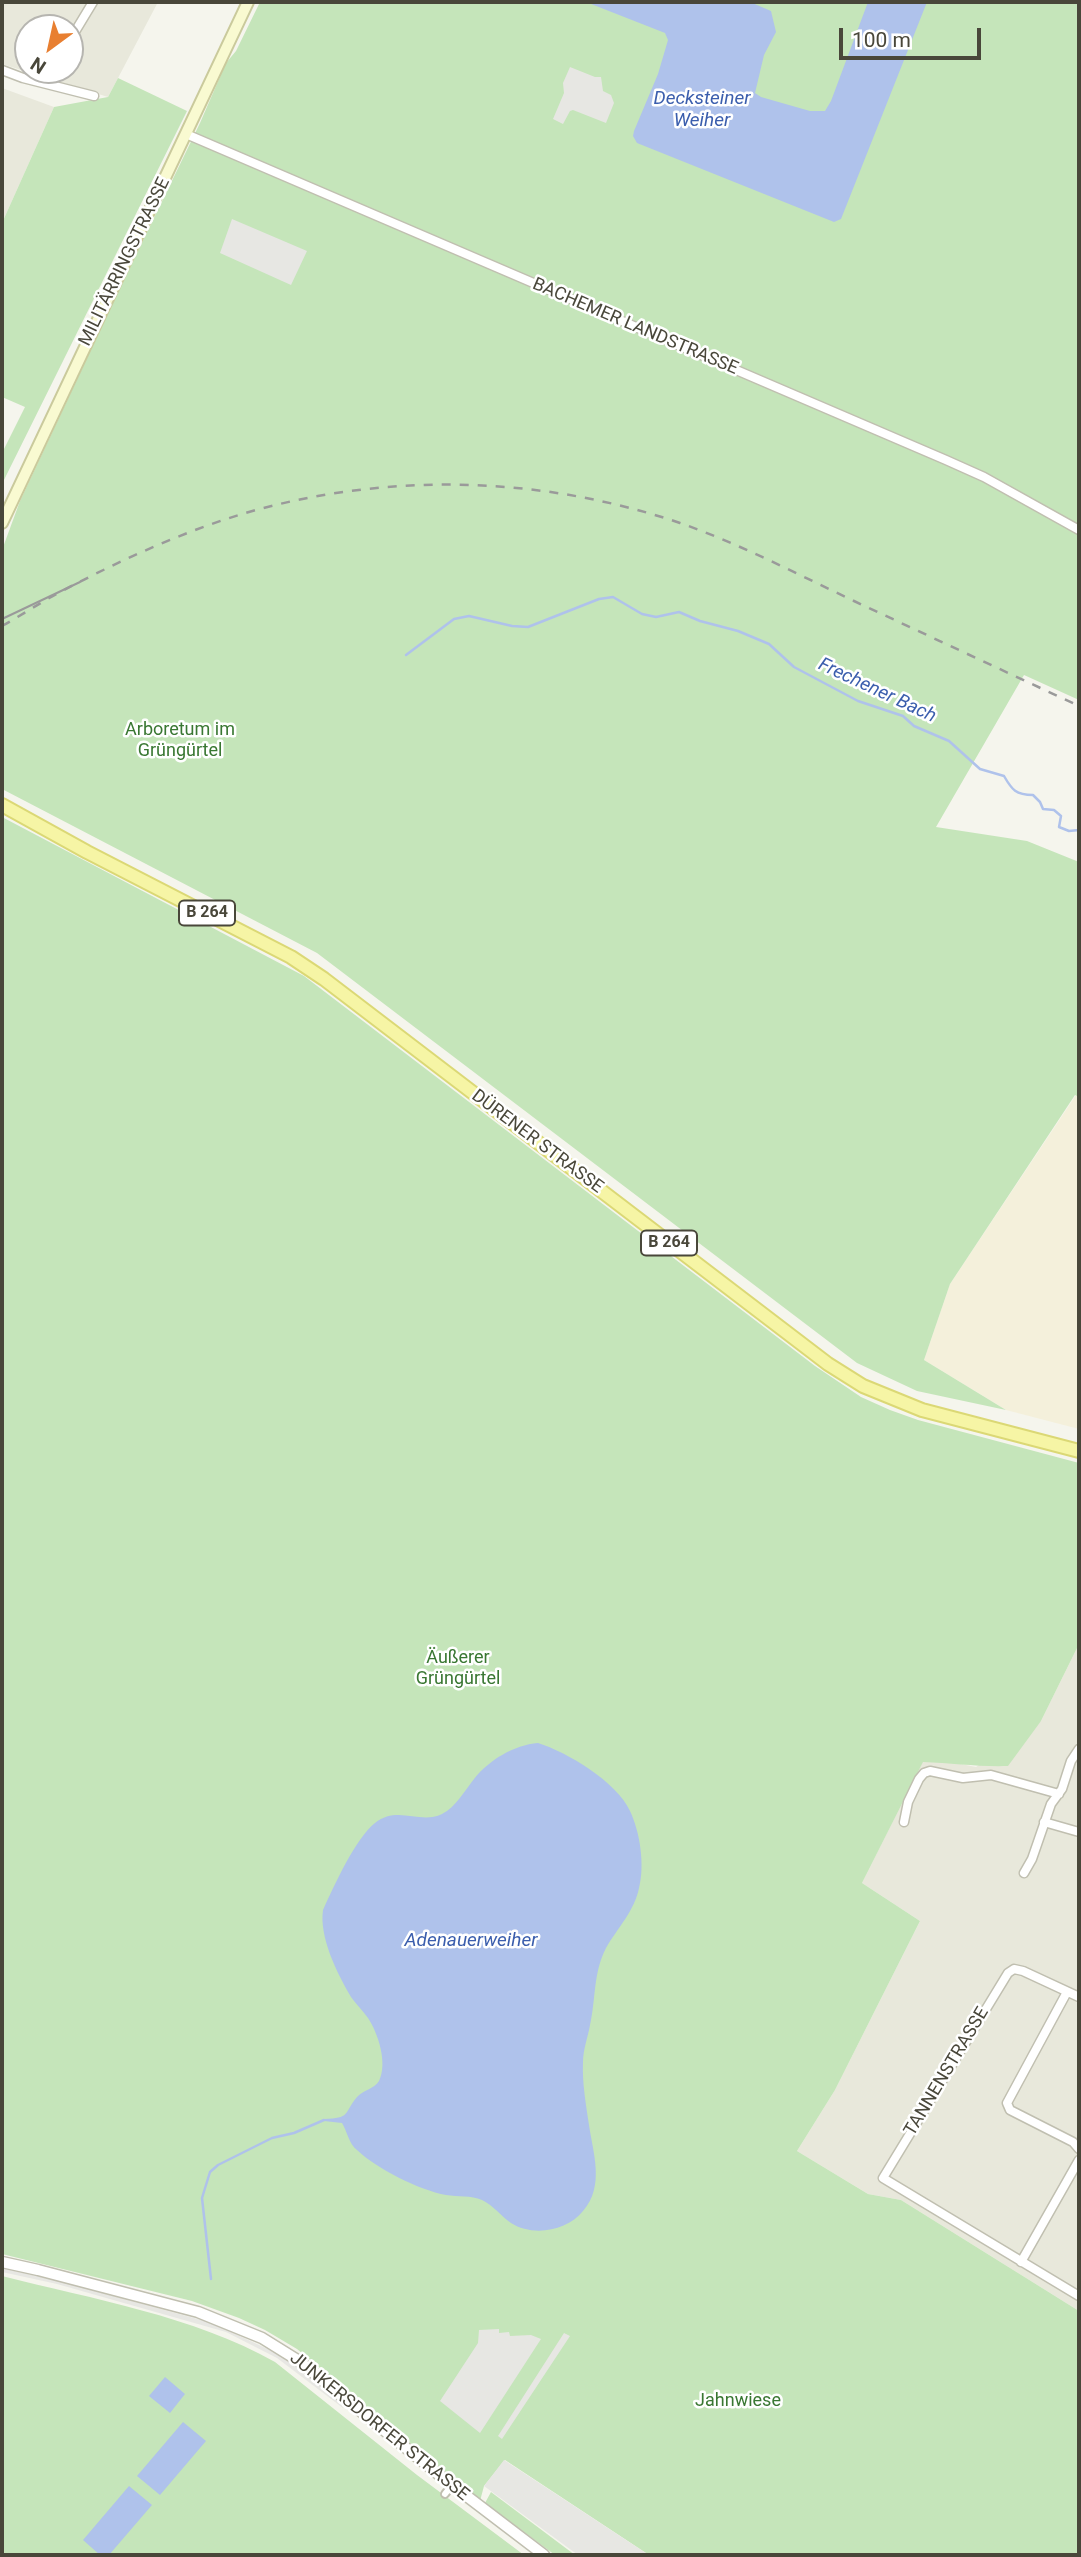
<!DOCTYPE html>
<meta charset="utf-8">
<style>
body{margin:0}
#map{position:relative;width:1081px;height:2557px;overflow:hidden;background:#f5f5ed;font-family:Roboto,sans-serif}
canvas{display:block}
.frame{position:absolute;inset:0;border:4px solid #49473a;pointer-events:none}
.north{position:absolute;left:14px;top:14px;width:70px;height:70px;box-sizing:border-box;background:#fff;border:2px solid #b6b5b0;border-radius:50%;rotate:213deg;font-size:19px;font-weight:700;line-height:28px;text-align:center;color:#49473a}
.north::after{content:'';display:block;margin:auto;width:24px;height:32px;background:#e87f31;clip-path:polygon(50% 0,100% 100%,50% 72%,0 100%)}
.scale{position:absolute;left:839px;top:28px;width:142px;height:32px;box-sizing:border-box;border:4px solid #49473a;border-top:0;padding-left:9px;font-size:21px;line-height:24px;white-space:nowrap;color:#49473a;-webkit-text-stroke:5px #fff;paint-order:stroke}
</style>
<div id="map">
<canvas width="1081" height="2557"></canvas>
<div class="frame"></div>
<div class="north">N</div>
<div class="scale">100 m</div>
</div>
<script>
const g = document.querySelector('canvas').getContext('2d');
g.lineJoin = 'round';
function fill(path, color) {
  g.fillStyle = color;
  g.fill(path, 'evenodd');
}
function trace(path, color, width, dash) {
  g.strokeStyle = color;
  g.lineWidth = width;
  g.lineCap = dash ? 'butt' : 'round';
  g.setLineDash(dash || []);
  g.stroke(path);
}
function drawText(font, color, halo, rows, align = 'center') {
  g.font = font + ' Roboto,sans-serif';
  g.lineWidth = 5;
  g.setLineDash([]);
  g.textBaseline = 'middle';
  g.strokeStyle = halo;
  g.fillStyle = color;
  for (const [text, x, y, turn = 0] of rows) {
    g.save();
    g.translate(x, y);
    g.rotate((+turn || 0) * Math.PI / 180);
    g.textAlign = isNaN(turn) ? turn : align;
    if (halo) g.strokeText(text, 0, 0);
    g.fillText(text, 0, 0);
    g.restore();
  }
}
fill(new Path2D(`
 M2,2H158L108,97L2,64ZM28,28H70V70H28Z
 M2,88L54,107L2,223Z
 M1079,1644V2311L901,2200L868,2194L797,2151L835,2090L920,1921L862,1883L923,1761L956,1763L976,1767L1041,1721Z`), '#e8e8db');
fill(new Path2D(`
 M1076,1095L1079,1097V1429L1006,1410L924,1360L950,1284Z`), '#f4f0db');
fill(new Path2D(`
 M260,2H1079V700L1024,675L936,827L1027,841L1079,862V1097L1075,1095L950,1284L924,1360L1006,1410L917,1391L857,1363L317,953L2,789V550L20,501L118,292L200,123L226,63L236,51Z
 M118,78L187,111L2,484V453L25,407L2,397V223L54,107L108,97Z
 M2,817L304,976L815,1366L861,1397L890,1410L918,1420L1079,1463V1644L1041,1721L1008,1766C979,1767 952,1763 923,1762L862,1883L920,1921L835,2090L797,2151L868,2194L901,2200L1079,2311V2555H649L505,2460L484,2486L480,2501L297,2349L265,2330L239,2318L192,2301L2,2254Z
 M2,2276C92,2299 194,2316 275,2362L417,2475L524,2555H2Z
 M491,2492L575,2555H555L485,2503Z`), '#c5e5ba');
fill(new Path2D(`
 M570,67L595,77H601L603,91L611,95L614,103L606,123L573,110L570,111L563,124L553,119L564,93L563,83Z
 M232,219L307,251L291,285L220,253Z
 M2,2268L62,2282L212,2323L274,2352L293,2364L346,2406L343,2408L277,2358L226,2332L57,2284L2,2272Z
 M499,2329V2333L509,2332L510,2336L531,2335L541,2339L480,2433L440,2401L478,2343L479,2330Z
 M564,2333L570,2336L502,2439L498,2436Z
 M504,2460L649,2555H578L484,2486Z`), '#e7e7e3');
fill(new Path2D(`
 M586,2H750L771,11L776,32L764,55L755,93L761,97L810,111H825L831,101L868,2H927L843,214L841,219L834,222L637,143L633,136L634,131L658,74L668,40L665,33Z
 M538,1743C567,1752 617,1782 630,1811C640,1832 645,1865 639,1888C635,1910 617,1929 606,1948C593,1973 596,1999 590,2025C588,2037 583,2049 583,2062C582,2082 586,2105 589,2125C593,2153 605,2186 583,2211C567,2231 533,2237 511,2223C501,2216 493,2205 482,2200C471,2195 458,2197 446,2195C419,2190 377,2169 357,2150C349,2144 347,2131 342,2123L324,2121V2119C351,2118 343,2114 357,2097C363,2090 374,2089 379,2081C388,2063 378,2033 368,2018C363,2011 356,2004 351,1997C337,1973 319,1937 323,1910C334,1886 355,1839 375,1823C398,1805 420,1825 442,1814C456,1807 465,1790 474,1779C489,1760 514,1745 538,1743Z
 M165,2377L185,2394L170,2413L149,2396Z
 M183,2422L206,2441L160,2495L137,2476Z
 M129,2486L152,2505L109,2555H100L83,2540Z`), '#afc2eb');
trace(new Path2D(`
 M406,655L454,619L469,616L512,626L528,627L599,599L613,597L642,614L656,617L679,612L700,621L738,631L769,644L794,667L858,701L903,716L914,726L949,741L980,769L1004,776C1012,790 1016,795 1033,795L1040,802L1043,809L1054,810L1061,816L1059,827L1069,831L1079,830
 M211,2279L202,2198L210,2172L218,2165L272,2138L294,2133L324,2120`), '#afc2eb', 2.5);
const pedestrian = new Path2D(`
 M445,2494L452,2485`);
const minor = new Path2D(`
 M70,40L93,2
 M2,70L23,78L94,96
 M44,82L51,70
 M186,134L946,460L984,477L1079,530
 M904,1822L908,1802L919,1779L924,1773L930,1771L963,1778L991,1775L1059,1794
 M1044,1822L1079,1832
 M1024,1873L1032,1859L1051,1804L1062,1789L1071,1761L1079,1749
 M1067,1992L1007,2103L1010,2110L1073,2142L1079,2149
 M1079,1997L1023,1971L1014,1969L1008,1973L883,2178L1079,2296
 M1021,2262L1079,2160`);
const tertiary = new Path2D(`
 M2,2262L38,2270L198,2312L262,2338L299,2361L443,2478L544,2555`);
const secondary = new Path2D(`
 M2,523L248,2`);
const primary = new Path2D(`
 M2,805L87,852L291,957L324,979L828,1364L863,1386L922,1410L1079,1451`);
trace(pedestrian, '#c0bfb0', 10);
trace(minor, '#c0bfb0', 11);
trace(tertiary, '#c0bfb0', 13);
trace(secondary, '#caca9c', 14);
trace(primary, '#dbd875', 16);
trace(pedestrian, '#fff', 6);
trace(minor, '#fff', 8);
trace(tertiary, '#fff', 10);
trace(secondary, '#f9fad1', 10);
trace(primary, '#f6f5a5', 12);
trace(new Path2D(`
 M2,619L80,582`), '#9a9a9a', 2);
trace(new Path2D(`
 M2,626C22,615 41,602 62,591C119,561 180,533 242,514C384,472 539,475 680,523C740,544 797,574 854,601C929,636 1004,671 1079,706`), '#9a9a9a', 2.5, [9, 9]);
for (const [x, y, w] of [
 [207,913,56],
 [669,1243,56]
]) {
  const box = new Path2D();
  box.roundRect(x - w / 2, y - 12.5, w, 25, 5);
  g.fillStyle = '#fff';
  g.fill(box);
  trace(box, '#49473a', 2);
}
drawText('bold 16px', '#49473a', null, [
 ["B 264",207,913],
 ["B 264",669,1243]
]);
drawText('18px', '#49473a', '#fff', [
 ["MILITÄRRINGSTRASSE",125,262,-64],
 ["BACHEMER LANDSTRASSE",635,327,23],
 ["DÜRENER STRASSE",537,1142,37],
 ["TANNENSTRASSE",947,2072,-59],
 ["JUNKERSDORFER STRASSE",379,2427,39]
]);
drawText('18px', '#397732', '#fff', [
 ["Arboretum im",180,730],
 ["Grüngürtel",180,751],
 ["Äußerer",458,1658],
 ["Grüngürtel",458,1679],
 ["Jahnwiese",738,2401]
]);
drawText('italic 19px', '#3b5ead', '#fff', [
 ["Decksteiner",702,99],
 ["Weiher",702,121],
 ["Frechener Bach",877,691,25],
 ["Adenauerweiher",471,1941]
]);
</script>
